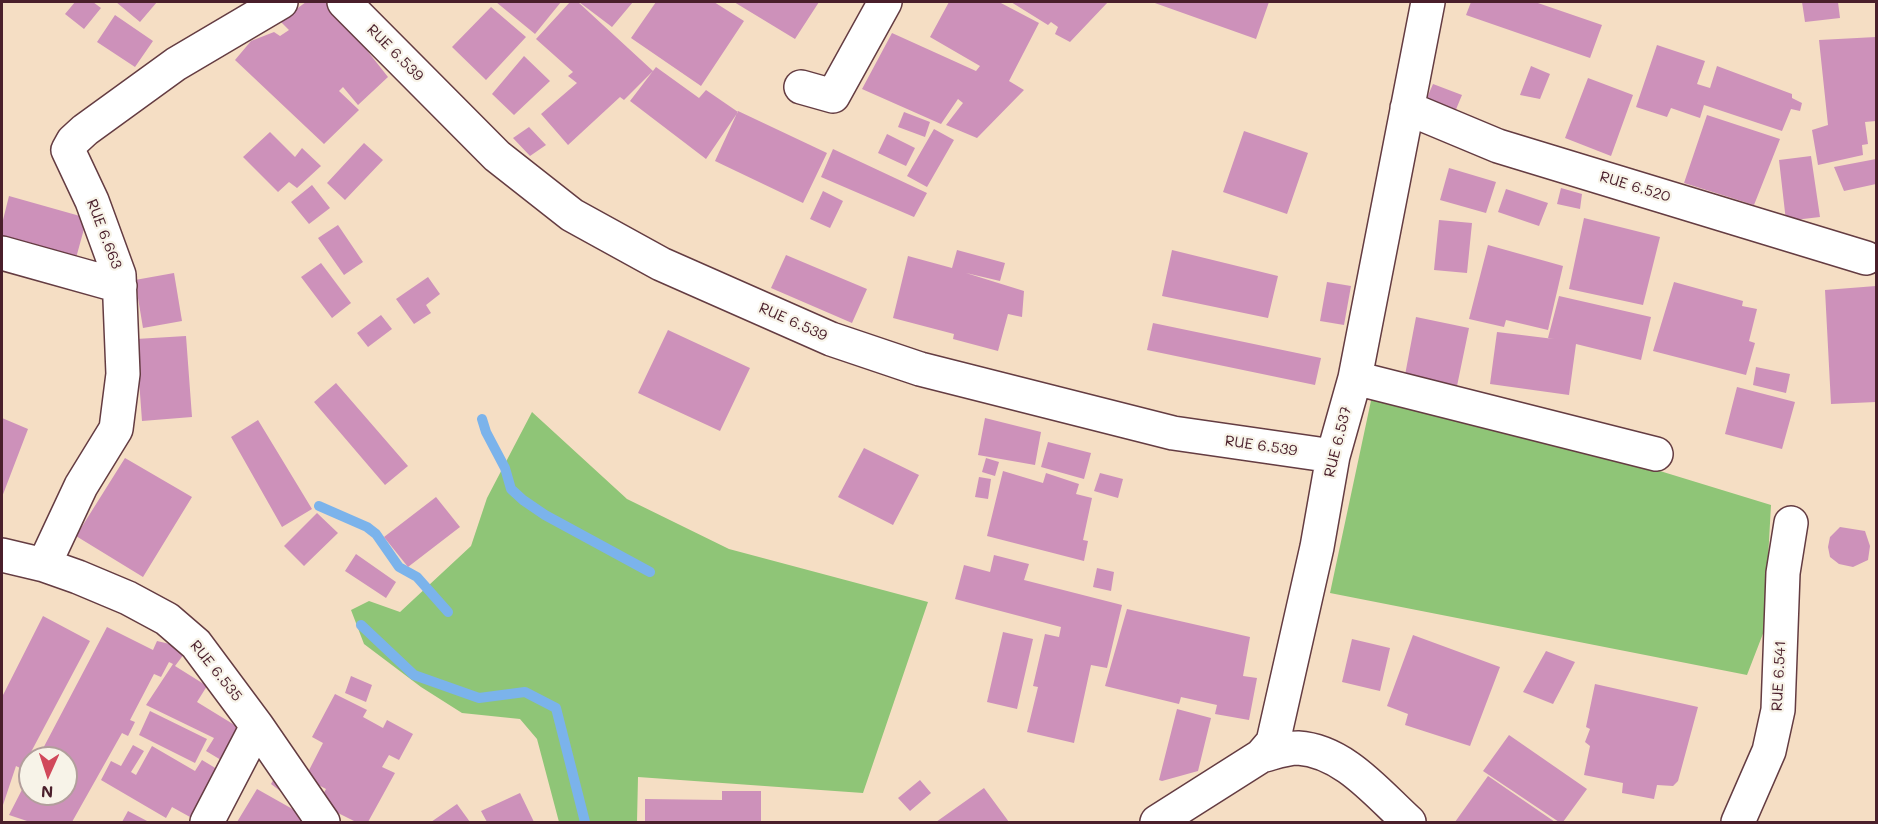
<!DOCTYPE html>
<style>
body{margin:0}
#map{position:relative;width:1878px;height:824px;overflow:hidden;background:#f5dec4;font-family:Mali,sans-serif}
canvas{display:block}
.frame{position:absolute;inset:0;border:3px solid #4a1f2b;pointer-events:none}
.north{position:absolute;left:18px;top:746px;width:60px;height:60px;box-sizing:border-box;background:#f7f3e8;border:2px solid #b29e9c;border-radius:50%;rotate:183deg;font-size:16px;font-weight:700;line-height:24px;text-align:center;color:#4a1f2b}
.north::after{content:'';display:block;margin:auto;width:21px;height:27px;background:#d1495b;clip-path:polygon(50% 0,100% 100%,50% 72%,0 100%)}
</style>
<div id="map">
<canvas width="1878" height="824"></canvas>
<div class="frame"></div>
<div class="north">N</div>
</div>
<script>
const g = document.querySelector('canvas').getContext('2d');
g.lineJoin = 'round';
function fill(path, color) {
  g.fillStyle = color;
  g.fill(path, 'evenodd');
}
function trace(path, color, width, dash) {
  g.strokeStyle = color;
  g.lineWidth = width;
  g.lineCap = dash ? 'butt' : 'round';
  g.setLineDash(dash || []);
  g.stroke(path);
}
function drawText(font, color, halo, rows, align = 'center') {
  g.font = font + ' Mali,sans-serif';
  g.lineWidth = 4.5;
  g.setLineDash([]);
  g.textBaseline = 'middle';
  g.strokeStyle = halo;
  g.fillStyle = color;
  for (const [text, x, y, turn = 0] of rows) {
    g.save();
    g.translate(x, y);
    g.rotate((+turn || 0) * Math.PI / 180);
    g.textAlign = isNaN(turn) ? turn : align;
    if (halo) g.strokeText(text, 0, 0);
    g.fillText(text, 0, 0);
    g.restore();
  }
}
fill(new Path2D(`
 M1372,396L1575,445L1771,505L1764,631L1747,675L1330,593Z
 M532,412L627,499L729,549L928,602L863,793L638,777L637,822H559L537,739L520,719L462,713L421,687L364,644L351,610L369,601L400,612L471,546L487,498Z`), '#8fc577');
trace(new Path2D(`
 M482,419L486,432L505,468L511,489L523,500L545,515L650,572
 M319,506L367,527L376,534L399,567L417,577L448,612
 M361,625L414,675L479,698L525,692L556,708L585,822`), '#7bb3eb', 10);
fill(new Path2D(`
 M75,2H93L101,8L84,29L65,14Z
 M116,2H157L140,22Z
 M306,2H331L327,8L348,31L353,27L361,36L358,39L388,77L358,105L343,87L339,91L359,110L324,144L235,60L251,41L274,32L280,36L289,30L280,21Z
 M496,2H561L535,34Z
 M570,2H578L653,71L624,100L620,97L568,145L541,114L577,83L568,76L573,72L536,39Z
 M579,2H633L612,27Z
 M656,2H714L744,21L701,86L631,38Z
 M734,2H819L795,39Z
 M949,2H999L1039,23L1009,81L1024,90L977,138L946,125L963,103L958,99L941,124L862,89L892,33L976,71L980,66L930,37Z
 M1011,2H1108L1070,42L1055,34L1058,27L1051,22L1048,25Z
 M1152,2H1269L1256,39Z
 M1471,2H1535L1602,25L1590,58L1466,15Z
 M1802,2H1838L1840,18L1805,22Z
 M491,7L526,37L486,80L452,47Z
 M115,15L153,41L135,67L97,42Z
 M1876,37V121L1865,122L1868,144L1862,145L1863,155L1818,165L1812,130L1828,125L1819,40Z
 M1657,45L1705,61L1697,84L1710,88L1717,66L1792,94V98L1802,103L1800,111L1791,109L1782,131L1704,105L1700,118L1671,108L1667,117L1636,107Z
 M524,56L550,81L514,115L492,94Z
 M1531,66L1550,74L1540,99L1520,95Z
 M656,67L699,98L706,90L738,112L706,159L630,101Z
 M1588,78L1633,95L1611,156L1565,138Z
 M1433,84L1462,95L1452,119L1423,107Z
 M738,111L827,153L803,203L715,161Z
 M904,112L930,122L925,137L898,127Z
 M1707,115L1780,139L1754,205L1684,183Z
 M529,127L546,145L530,156L513,138Z
 M934,129L954,140L927,187L907,176Z
 M1244,131L1308,153L1287,214L1223,192Z
 M270,132L295,157L302,148L321,166L297,188L289,182L278,192L243,157Z
 M887,134L915,148L906,166L878,153Z
 M364,143L383,160L345,200L327,183Z
 M833,149L927,193L914,217L821,177Z
 M1811,156L1820,217L1786,221L1779,160Z
 M1876,159V184L1844,191L1834,167Z
 M1449,168L1496,182L1486,213L1440,200Z
 M312,185L330,208L309,224L291,202Z
 M1561,188L1582,194L1580,209L1557,204Z
 M1506,189L1548,203L1539,226L1498,212Z
 M823,191L843,201L830,228L810,219Z
 M9,196L87,218L76,258L2,238V224Z
 M1584,218L1660,237L1643,305L1569,289Z
 M1439,220L1472,223L1467,273L1434,270Z
 M338,225L363,262L344,275L318,238Z
 M1488,245L1563,266L1548,330L1506,320L1504,327L1469,319Z
 M957,250L1005,263L1000,281L966,273L1024,291L1022,317L1008,314L998,351L953,339L954,334L893,318L908,256L952,268Z
 M1172,250L1278,276L1268,318L1162,296Z
 M786,255L867,289L852,323L771,288Z
 M321,263L351,303L332,318L301,277Z
 M174,273L182,321L143,328L135,280Z
 M428,277L440,294L426,305L431,313L414,324L396,299Z
 M1327,282L1351,286L1344,325L1320,321Z
 M1674,282L1743,301L1742,306L1757,309L1749,341L1755,343L1746,375L1653,351Z
 M1876,286V402L1831,404L1825,290Z
 M1559,296L1651,317L1641,360L1576,344L1569,395L1490,384L1497,332L1554,339L1548,338Z
 M381,315L392,329L368,347L357,333Z
 M1416,317L1469,328L1457,386L1405,375Z
 M1153,323L1321,358L1315,385L1147,350Z
 M668,330L750,368L720,431L638,393Z
 M186,336L192,417L142,421L136,339Z
 M1756,367L1790,374L1786,393L1753,385Z
 M336,383L408,466L385,485L314,402Z
 M1737,387L1795,402L1782,449L1725,434Z
 M2,418L28,429L2,497Z
 M985,418L1041,432L1035,465L978,455Z
 M258,420L312,509L282,527L231,437Z
 M1048,442L1091,453L1084,479L1041,467Z
 M864,448L919,475L893,525L838,497Z
 M125,458L192,497L143,577L76,536Z
 M986,458L999,462L995,476L982,472Z
 M1003,471L1043,483L1046,473L1079,484L1076,494L1092,498L1083,540L1088,541L1084,561L987,536Z
 M1100,473L1123,479L1118,498L1094,491Z
 M979,477L991,479L988,499L975,497Z
 M436,497L460,527L408,567L384,537Z
 M317,513L338,533L304,566L284,546Z
 M1840,527L1865,531L1870,546L1868,560L1853,567L1839,564L1830,557L1828,547L1830,537Z
 M356,554L396,582L386,598L345,571Z
 M994,555L1029,564L1024,580L1122,605L1107,668L1091,665L1074,743L1027,732L1038,687L1033,686L1045,634L1059,637L1061,627L955,599L964,565L990,572Z
 M1097,568L1114,572L1111,591L1093,587Z
 M1127,609L1250,637L1243,676L1257,678L1249,720L1215,714L1217,705L1181,697L1179,704L1105,686Z
 M43,616L90,641L22,769L16,766L2,808V697Z
 M107,627L153,650L157,641L174,645L184,654L175,666L207,686L197,702L246,732L226,763L206,751L214,738L146,705L173,664L169,662L161,677L154,674L130,720L135,722L128,736L122,733L72,822H30L9,815L30,774V794H66V758H38Z
 M1003,632L1033,639L1017,709L987,702Z
 M1413,635L1500,667L1470,746L1405,725L1408,714L1387,706Z
 M1352,639L1390,648L1380,691L1342,682Z
 M1546,651L1575,662L1553,704L1523,692Z
 M351,676L372,685L366,702L345,693Z
 M1595,684L1698,707L1678,781L1673,786L1657,785L1654,799L1622,793L1623,783L1584,775L1590,746L1585,742L1590,729L1586,727Z
 M335,694L367,710L363,717L383,728L387,720L413,734L399,760L389,755L382,767L395,773L368,822H356L318,803L326,789L305,778L323,743L312,737Z
 M1177,709L1211,718L1198,771L1162,781L1159,780Z
 M150,711L207,739L195,763L139,735Z
 M1509,735L1587,789L1563,822H1559L1483,771Z
 M133,745L144,751L131,772L136,775L152,746L195,771L202,760L227,775L199,822L172,807L166,818L101,780L111,761L121,766Z
 M276,775L287,796L271,784Z
 M1488,776L1555,822H1455Z
 M920,780L931,793L910,811L898,798Z
 M984,788L1009,822H936Z
 M257,789L296,811L322,822H237Z
 M722,791H761V822H645V799L722,800Z
 M520,793L534,822H487L481,811Z
 M457,804L470,822H431Z
 M128,811L149,822H122Z`), '#cd91ba');
const minor = new Path2D(`
 M344,2L497,156L572,215L661,264L831,339L920,369L1173,433L1333,456
 M801,87L833,96L885,2
 M1407,108L1498,146L1866,258
 M2,253L120,286
 M1355,378L1656,454
 M2,555L44,565L78,577L128,598L167,619L196,644L257,726L207,822
 M44,565L81,486L116,429L123,374L119,275L92,201L68,150L73,141L85,130L176,64L281,2
 M257,726L323,822
 M1261,756C1273,753 1286,748 1298,748C1344,751 1377,793 1409,822
 M1157,822L1261,756L1273,742L1317,547L1333,456L1355,378L1428,2
 M1738,822L1769,751L1778,710L1783,573L1791,523`);
trace(minor, '#643c42', 36);
trace(minor, '#fff', 33);
drawText('15px', '#4a1f2b', '#f7f3e8', [
 ["RUE 6.539",395,53,45],
 ["RUE 6.520",1635,187,17],
 ["RUE 6.663",104,234,69],
 ["RUE 6.539",793,322,24],
 ["RUE 6.537",1338,442,-76],
 ["RUE 6.539",1261,446,8],
 ["RUE 6.535",216,671,51],
 ["RUE 6.541",1779,676,-87]
]);
</script>
